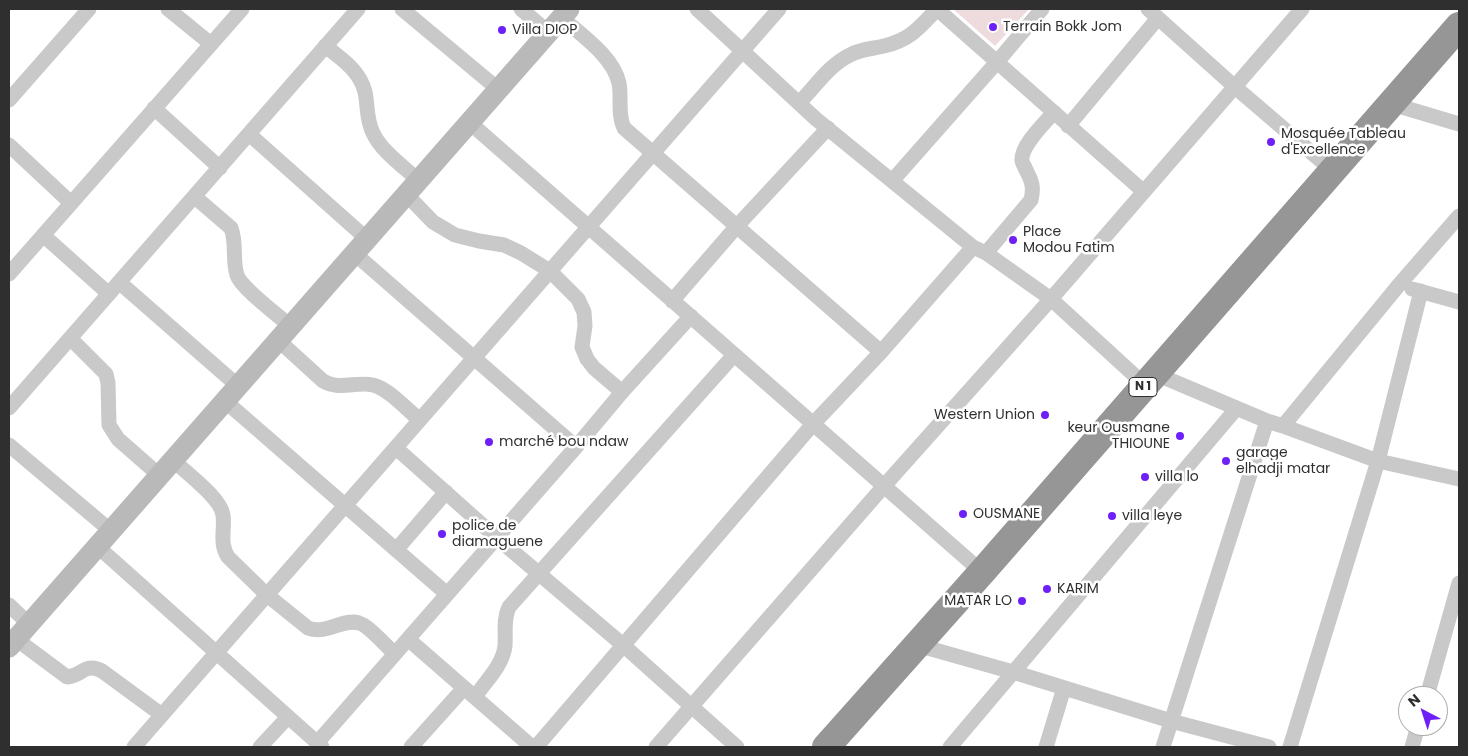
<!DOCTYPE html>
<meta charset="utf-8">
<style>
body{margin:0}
#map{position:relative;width:1468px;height:756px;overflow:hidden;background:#fff;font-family:Poppins,sans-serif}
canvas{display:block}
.frame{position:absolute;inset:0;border:10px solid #2f2f2f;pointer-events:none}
.north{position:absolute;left:1398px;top:686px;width:50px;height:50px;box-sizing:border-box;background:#fff;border:1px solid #acacac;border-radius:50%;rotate:320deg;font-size:14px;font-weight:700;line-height:20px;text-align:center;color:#2f2f2f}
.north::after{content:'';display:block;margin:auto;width:18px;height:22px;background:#6d20f7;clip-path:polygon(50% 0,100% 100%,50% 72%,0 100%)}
</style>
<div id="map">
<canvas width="1468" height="756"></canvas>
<div class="frame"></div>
<div class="north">N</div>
</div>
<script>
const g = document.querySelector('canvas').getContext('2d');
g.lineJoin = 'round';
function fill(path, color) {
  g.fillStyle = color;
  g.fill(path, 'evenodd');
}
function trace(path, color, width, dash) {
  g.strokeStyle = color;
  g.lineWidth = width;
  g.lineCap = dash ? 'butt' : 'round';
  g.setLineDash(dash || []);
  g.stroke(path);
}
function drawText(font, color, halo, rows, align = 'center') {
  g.font = font + ' Poppins,sans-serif';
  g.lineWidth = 5;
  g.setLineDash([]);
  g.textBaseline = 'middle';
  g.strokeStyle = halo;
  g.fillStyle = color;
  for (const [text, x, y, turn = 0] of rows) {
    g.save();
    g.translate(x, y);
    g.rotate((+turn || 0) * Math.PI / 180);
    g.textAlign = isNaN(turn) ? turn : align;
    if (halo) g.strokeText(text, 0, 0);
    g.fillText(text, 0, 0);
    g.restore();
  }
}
fill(new Path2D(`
 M953,9H1029L995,46Z`), '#eedbdd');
trace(new Path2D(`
 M168,9L211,44
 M402,9L498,89
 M521,9L548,32
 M697,9L816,119L973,247L986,253L1051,299L1145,385
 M937,9L1143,191
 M1148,9L1235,87L1333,171
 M561,17C581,35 613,56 619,83C622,98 617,113 624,128L881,352
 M325,46C342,59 360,71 365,92C368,106 366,119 373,133C381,151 404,167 418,180
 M9,100L89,9
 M799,103C815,87 829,65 850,55C860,49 872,49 884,46C910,40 919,28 937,9
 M1392,104L1459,124
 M154,108L220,168
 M469,122L982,572
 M1068,126L1158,18
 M249,134L367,239
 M9,145L71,203
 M892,181L997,62L1042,9
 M406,194L433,222L455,235L479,241L504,245L521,253L550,271L578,299L584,312L585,326L582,347L587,359L594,368L622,392
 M195,197L231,228C237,243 232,260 237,275C241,288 278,315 290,326
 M43,235L109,294
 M354,253L576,447
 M986,253L1031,200C1034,187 1032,181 1026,170C1025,167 1022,163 1022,160C1021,145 1045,123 1054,112
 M9,274L242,9
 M119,282L238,386
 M1412,289L1459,302
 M672,301L737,226L828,128
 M70,338L106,374L108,383L109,425L118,439L159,475
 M278,340L323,381C341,391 355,381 373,385C389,389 407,410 420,420
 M1156,374L1267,421L1283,426L1378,461L1459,479
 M225,401L447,594
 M9,408L358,9
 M1283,426L1398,286L1459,216
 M9,445L111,531
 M396,448L497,538L623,645L737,747
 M173,460C185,472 221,498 223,515C225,530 219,543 228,557L267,595L308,628C327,635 343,618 359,623C368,625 387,647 395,654
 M97,546L322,747
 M396,550L446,492
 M9,605L29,624
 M16,639L67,677C82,676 85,662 102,671L162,715
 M408,639L532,747
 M917,645L1013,672L1171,721L1269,747
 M1427,696L1459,583
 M475,697C485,682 503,665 505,646C506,632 503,620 509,607L734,355
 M317,743L576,447L622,392L691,316
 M134,747L779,9
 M260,747L288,717
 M411,747L464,688
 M536,747L813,424L881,352L973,247
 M656,747L884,486L1051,299L1302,9
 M950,747L1236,409
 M1046,747L1064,688
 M1163,747L1267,421
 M1290,747L1378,461L1421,291
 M1412,747L1418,726`), '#c9c9c9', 15);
trace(new Path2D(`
 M9,647L569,9`), '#b9b9b9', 21);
trace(new Path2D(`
 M826,747L982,572L1459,26`), '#969696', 28);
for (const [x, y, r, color] of [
 [993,27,5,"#6d20f7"],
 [502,30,5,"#6d20f7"],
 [1271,142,5,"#6d20f7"],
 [1013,240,5,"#6d20f7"],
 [1045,415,5,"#6d20f7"],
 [1180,436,5,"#6d20f7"],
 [489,442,5,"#6d20f7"],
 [1226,461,5,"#6d20f7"],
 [1145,477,5,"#6d20f7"],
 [963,514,5,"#6d20f7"],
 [1112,516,5,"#6d20f7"],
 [442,534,5,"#6d20f7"],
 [1047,589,5,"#6d20f7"],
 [1022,601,5,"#6d20f7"]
]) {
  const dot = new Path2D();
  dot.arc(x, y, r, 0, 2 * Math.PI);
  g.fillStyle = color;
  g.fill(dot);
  trace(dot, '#fff', 2);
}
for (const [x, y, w] of [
 [1143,387,28]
]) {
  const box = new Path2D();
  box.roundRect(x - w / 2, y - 9.5, w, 19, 4);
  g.fillStyle = '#fff';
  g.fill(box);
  trace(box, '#2f2f2f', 1);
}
drawText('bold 12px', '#2f2f2f', null, [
 ["N 1",1143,387]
]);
drawText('14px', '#2f2f2f', '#fff', [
 ["Terrain Bokk Jom",1003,27],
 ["Villa DIOP",512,30],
 ["Mosquée Tableau",1281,134],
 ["d'Excellence",1281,150],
 ["Place",1023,232],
 ["Modou Fatim",1023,248],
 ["Western Union",1035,415,"right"],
 ["keur Ousmane",1170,428,"right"],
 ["THIOUNE",1170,444,"right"],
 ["marché bou ndaw",499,442],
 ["garage",1236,453],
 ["elhadji matar",1236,469],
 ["villa lo",1155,477],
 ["OUSMANE",973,514],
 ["villa leye",1122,516],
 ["police de",452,526],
 ["diamaguene",452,542],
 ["KARIM",1057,589],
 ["MATAR LO",1012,601,"right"]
], 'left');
</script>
